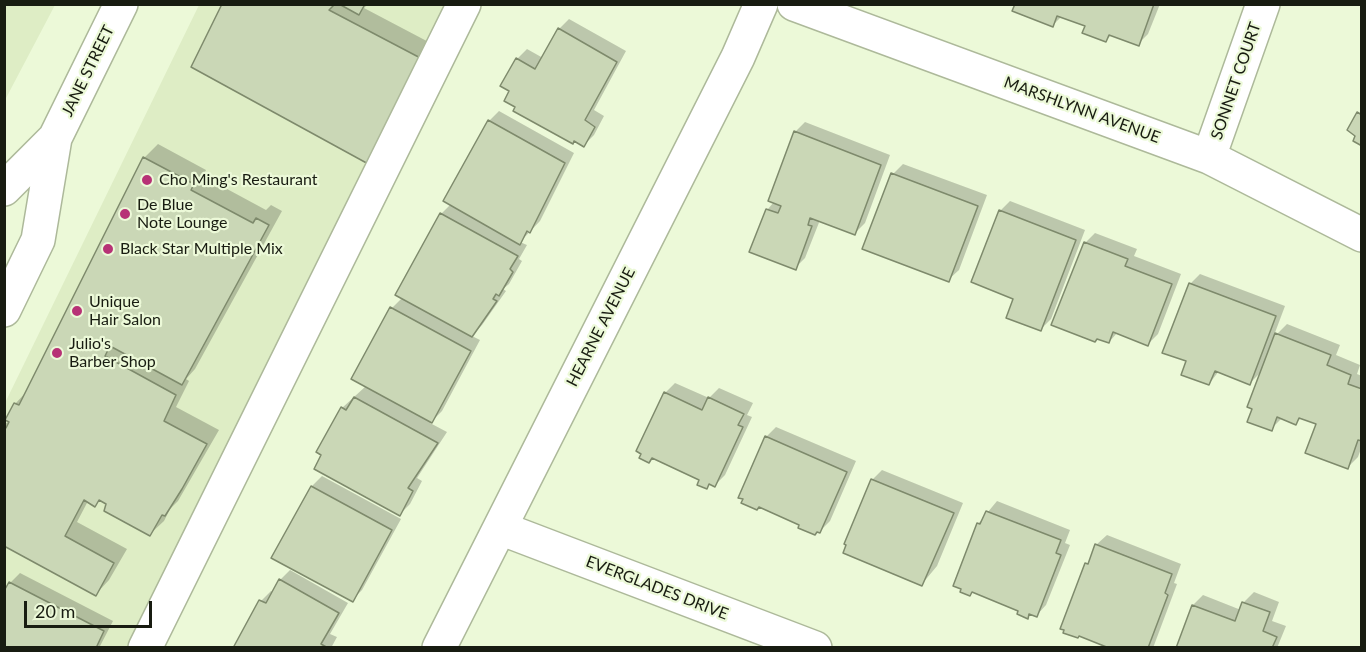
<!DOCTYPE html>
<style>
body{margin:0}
#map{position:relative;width:1366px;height:652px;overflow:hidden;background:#ecf9d8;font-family:Lato,sans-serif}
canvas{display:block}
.frame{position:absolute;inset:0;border:6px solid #181c11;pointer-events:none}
.scale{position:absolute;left:24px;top:601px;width:128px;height:27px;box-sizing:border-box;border:3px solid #181c11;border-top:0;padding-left:8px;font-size:18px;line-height:21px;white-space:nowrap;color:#181c11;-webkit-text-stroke:4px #ecf9d8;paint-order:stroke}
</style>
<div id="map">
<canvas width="1366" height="652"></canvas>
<div class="frame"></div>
<div class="scale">20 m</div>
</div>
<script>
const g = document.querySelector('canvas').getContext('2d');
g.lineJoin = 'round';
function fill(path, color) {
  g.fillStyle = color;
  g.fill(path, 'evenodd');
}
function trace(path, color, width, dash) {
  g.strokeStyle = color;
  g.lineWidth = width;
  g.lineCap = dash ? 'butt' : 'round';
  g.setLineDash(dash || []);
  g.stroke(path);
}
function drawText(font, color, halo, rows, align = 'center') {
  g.font = font + ' Lato,sans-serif';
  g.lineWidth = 4.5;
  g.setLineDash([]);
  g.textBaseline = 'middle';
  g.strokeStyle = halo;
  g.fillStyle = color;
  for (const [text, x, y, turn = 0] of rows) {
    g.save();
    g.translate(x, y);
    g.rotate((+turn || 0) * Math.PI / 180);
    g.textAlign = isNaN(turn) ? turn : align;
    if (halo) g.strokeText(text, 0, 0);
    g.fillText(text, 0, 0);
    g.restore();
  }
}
fill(new Path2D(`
 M5,4L55,5L5,100L4,5Z
 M199,5H480L158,647H5L4,405Z`), '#deedc5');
fill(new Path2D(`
 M224,4H368L364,8L440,48L385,150Z
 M1016,4H1160L1148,34L1138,44L1112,34L1106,41L1088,25L1062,16L1053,25Z
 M569,19L626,51L594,110L604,116L594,135L584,145L517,106L511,90L517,59L527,49L543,58L559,29Z
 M499,111L574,153L540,221L520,242L527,245L519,259L522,261L509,284L503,289L506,291L482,325L472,336L480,340L442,411L430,423L447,432L417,478L422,481L410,504L400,514L342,408L366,386L392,308L403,297L441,214L451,204L489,121Z
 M805,122L890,155L865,223L855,233L820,220L805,258L795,268L767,210L774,202L795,132Z
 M158,144L206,170L203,176L266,210L271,205L282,211L195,369L186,379L189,381L176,407L219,430L178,501L170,509L164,521L150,534L101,499L95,505L88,501L77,522L127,549L109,580L96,594L4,544V425L9,421L15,404L29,389L144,158Z
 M903,164L987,195L959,270L948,280L893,174Z
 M1010,201L1085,230L1051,319L1041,329L1015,298L1000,211Z
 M1095,233L1137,249L1134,256L1181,274L1158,334L1148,344L1118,332L1109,342L1085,243Z
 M1200,274L1285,306L1273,338L1287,324L1340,345L1336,355L1360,365L1357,374L1362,376V446L1358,457L1348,467L1318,423L1302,417L1296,423L1282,418L1271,429L1263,370L1250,383L1219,371L1209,384L1188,360L1190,284Z
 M675,383L709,398L719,388L753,403L747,415L752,417L725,475L715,485L711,483L707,488L701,480L665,393Z
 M776,427L856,461L830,521L820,531L766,437Z
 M882,470L963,503L937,566L922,584L872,480Z
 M322,476L401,519L362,590L352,600L273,557L312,486Z
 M997,501L1070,530L1065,543L1070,545L1046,605L1036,616L1031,613L1027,617L1020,610L973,591L970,595L978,524Z
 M1107,535L1181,564L1174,583L1177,584L1153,648H1113L1087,564L1091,560L1096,545Z
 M290,570L348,603L330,634L337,637L331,648H234L261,601L271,591L273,592L280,580Z
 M20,573L113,621L99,648H4L10,583Z
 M1254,592L1279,602L1272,621L1286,626L1277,648H1178L1193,605L1203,595L1241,610L1243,603Z`), '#0003');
const building = new Path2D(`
 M222,4H335L329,10L428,62L372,166L191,67Z
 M339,4H365L359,15Z
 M1015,4H1154L1139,46L1109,35L1106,42L1082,33L1085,26L1057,16L1053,27L1012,11Z
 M558,28L617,62L585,120L595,127L584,147L574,141L573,144L513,111L515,107L504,101L509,91L500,86L516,58L535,69Z
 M1357,112L1362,115V146L1353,141L1355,136L1347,130Z
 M488,120L565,163L530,233L527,231L520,245L443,201Z
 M794,131L881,165L855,235L810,218L808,225L812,226L796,270L749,252L766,209L778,213L781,206L768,201Z
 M143,157L194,184L191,190L253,223L256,218L269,225L182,385L110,346L105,356L176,395L164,421L207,444L182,489L165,516L162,515L150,536L104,511L106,504L99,500L95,507L84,500L65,536L114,563L96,596L4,546V427L6,428L9,422L5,420L14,403L19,405Z
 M891,173L978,206L949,282L862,249Z
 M999,210L1076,240L1041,331L1006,318L1013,299L971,282Z
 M440,213L518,256L510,269L513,272L499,296L496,294L493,299L497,301L472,337L395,295Z
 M1084,242L1128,259L1125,266L1172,284L1148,346L1113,332L1109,343L1097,339L1095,342L1051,325Z
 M1189,283L1276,316L1250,385L1215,371L1209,385L1181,375L1186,361L1162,353Z
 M390,307L471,351L432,423L351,379Z
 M1275,333L1331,355L1327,365L1351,375L1348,384L1362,389V441L1358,440L1348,469L1305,453L1316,424L1299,418L1296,425L1277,417L1272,431L1247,422L1252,409L1247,407Z
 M664,392L702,410L708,397L744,414L738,425L743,427L715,487L709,484L707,489L697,485L699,480L652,458L649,463L639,458L641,454L636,451Z
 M354,397L438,443L408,488L413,491L400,516L314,469L321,455L316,452L341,407L346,410Z
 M765,436L847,472L820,533L817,532L815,535L798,528L799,525L759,507L757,510L741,503L743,499L738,498Z
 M871,479L954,513L922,586L843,553L846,545L844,544Z
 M311,486L392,530L353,602L271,558Z
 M986,511L1061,540L1056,553L1061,555L1037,617L1029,614L1028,619L1017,614L1018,611L972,592L970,596L960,592L961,589L953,586L977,523L980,524Z
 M1095,544L1172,574L1165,593L1168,595L1148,648H1109L1079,636L1078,638L1063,633L1064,630L1060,629L1085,563L1088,564Z
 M279,579L339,613L321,644L328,648H233L259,600L266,603Z
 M9,582L104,631L96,648H4V591Z
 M1242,602L1270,612L1263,631L1277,637L1272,648H1176L1192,605L1235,621Z`);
fill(building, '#cad7b6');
trace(building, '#7e8a6c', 1.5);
const minor = new Path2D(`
 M794,4L1209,157L1362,235
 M1209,157L1263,4
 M500,528L815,648
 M145,648L464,4
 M439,648L738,57L761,4`);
const major = new Path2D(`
 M4,189L55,138
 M4,310L38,240L55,138L121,4`);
trace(minor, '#adb99a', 36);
trace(major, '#adb99a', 36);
trace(minor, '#fff', 33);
trace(major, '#fff', 33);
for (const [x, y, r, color] of [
 [147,180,6,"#b73276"],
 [125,214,6,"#b73276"],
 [108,249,6,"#b73276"],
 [77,311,6,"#b73276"],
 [57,353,6,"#b73276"]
]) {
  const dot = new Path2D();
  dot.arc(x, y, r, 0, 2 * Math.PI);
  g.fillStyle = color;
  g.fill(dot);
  trace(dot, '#ecf9d8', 2);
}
drawText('16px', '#181c11', '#ecf9d8', [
 ["JANE STREET",88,71,-64],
 ["SONNET COURT",1236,81,-71],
 ["MARSHLYNN AVENUE",1082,110,20],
 ["HEARNE AVENUE",601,327,-63],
 ["EVERGLADES DRIVE",657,588,21]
]);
drawText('16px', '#181c11', '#ecf9d8', [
 ["Cho Ming's Restaurant",159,180],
 ["De Blue",137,205],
 ["Note Lounge",137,223],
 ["Black Star Multiple Mix",120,249],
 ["Unique",89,302],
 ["Hair Salon",89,320],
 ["Julio's",69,344],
 ["Barber Shop",69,362]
], 'left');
</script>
